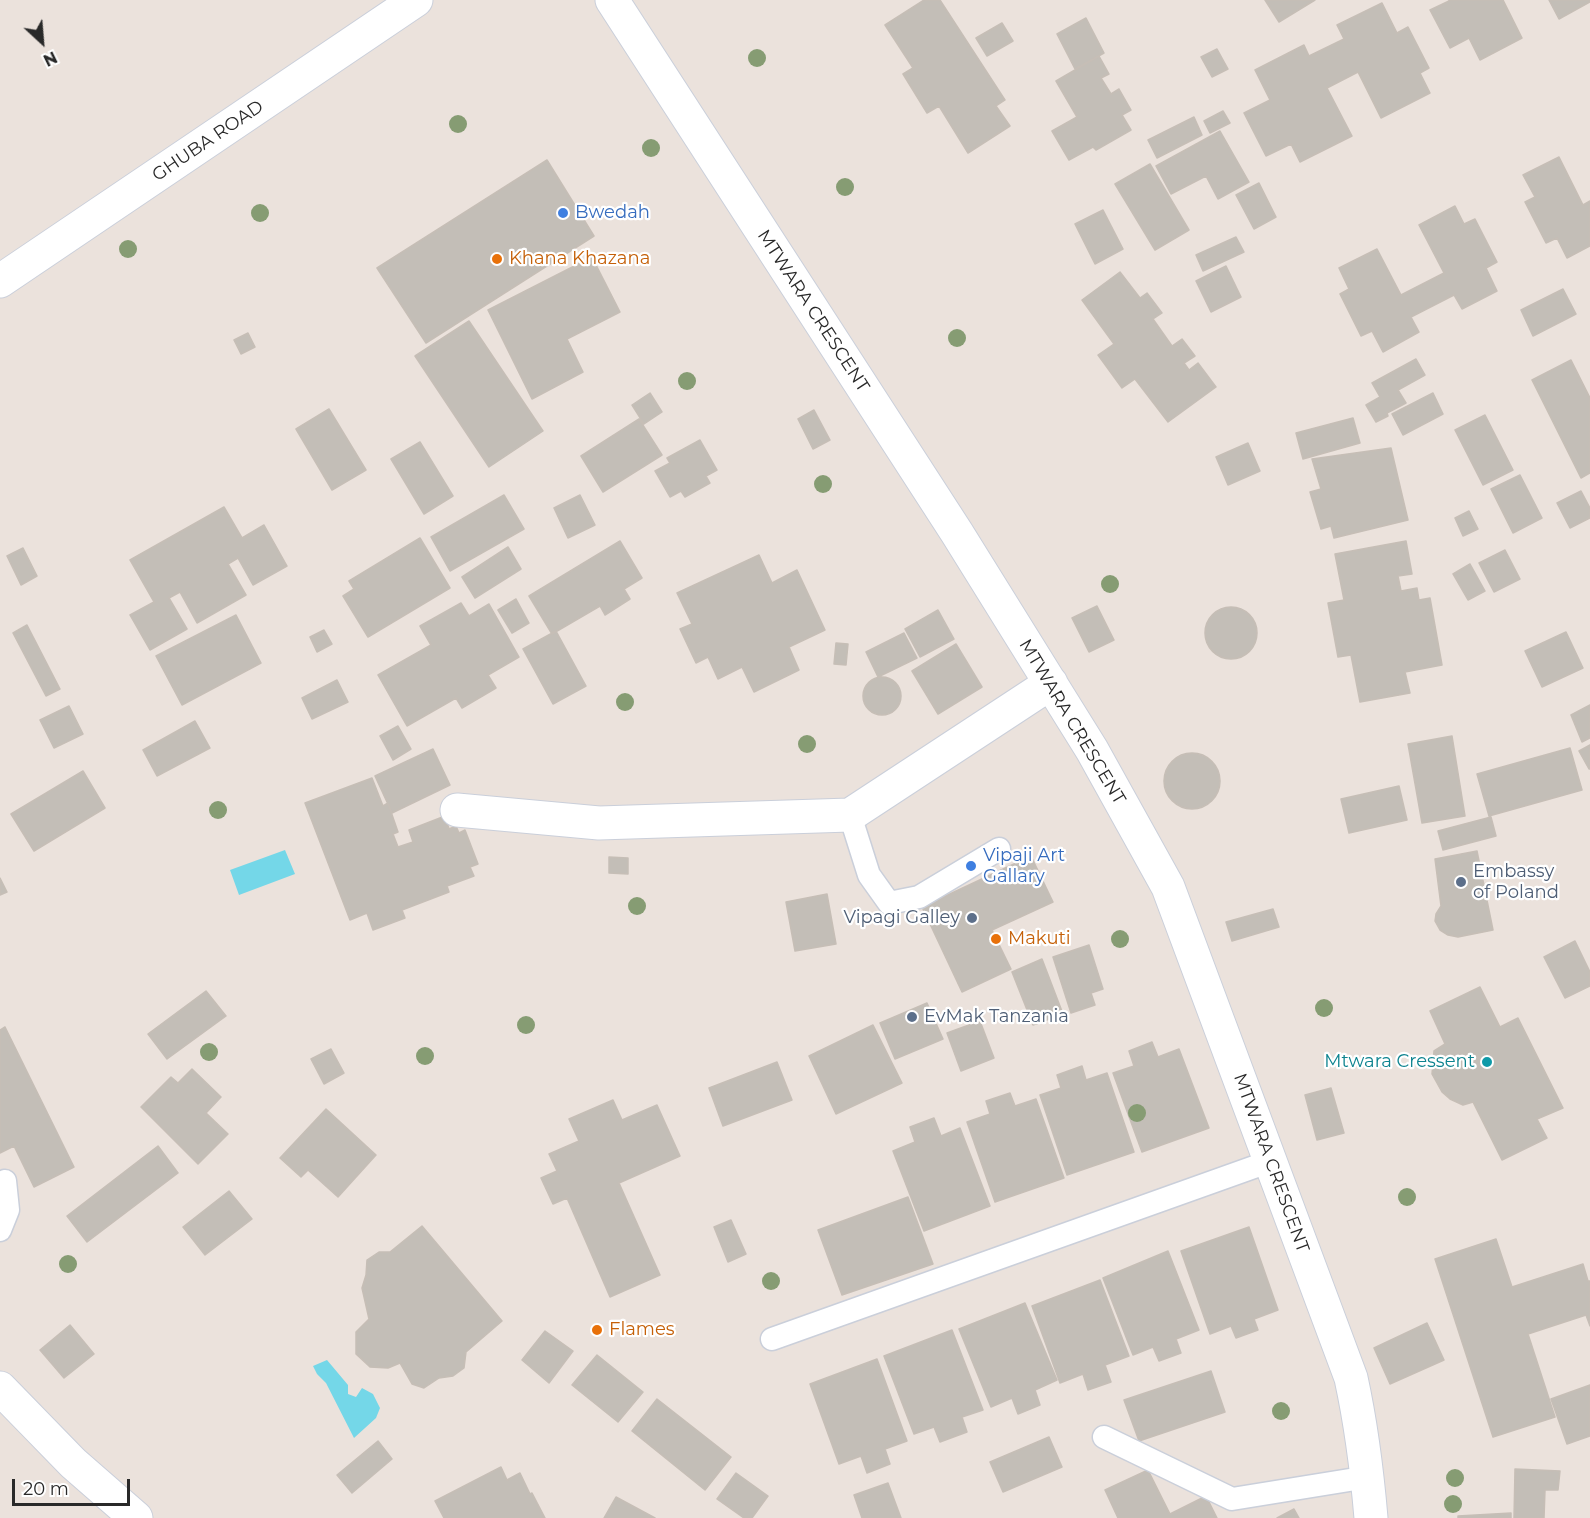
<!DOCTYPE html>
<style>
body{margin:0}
#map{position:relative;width:1590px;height:1518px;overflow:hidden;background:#ebe2dc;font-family:Montserrat,sans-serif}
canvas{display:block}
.north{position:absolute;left:12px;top:12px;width:60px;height:60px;-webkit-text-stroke:4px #fff;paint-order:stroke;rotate:154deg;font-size:16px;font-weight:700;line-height:24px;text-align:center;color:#292929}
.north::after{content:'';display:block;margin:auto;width:21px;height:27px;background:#292929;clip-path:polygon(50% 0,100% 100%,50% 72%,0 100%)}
.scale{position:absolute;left:12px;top:1479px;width:118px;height:27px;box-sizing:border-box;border:3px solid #292929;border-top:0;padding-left:8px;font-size:18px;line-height:21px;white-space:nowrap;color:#292929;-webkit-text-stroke:4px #fff;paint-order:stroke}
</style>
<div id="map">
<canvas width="1590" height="1518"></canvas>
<div class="north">N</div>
<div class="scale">20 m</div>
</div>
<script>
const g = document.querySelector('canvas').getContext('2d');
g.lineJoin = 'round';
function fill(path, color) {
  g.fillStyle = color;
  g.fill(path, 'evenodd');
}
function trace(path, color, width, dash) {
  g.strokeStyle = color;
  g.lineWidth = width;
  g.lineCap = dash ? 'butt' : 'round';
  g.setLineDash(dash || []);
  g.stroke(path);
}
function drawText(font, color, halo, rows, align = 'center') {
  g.font = font + ' Montserrat,sans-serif';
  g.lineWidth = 4.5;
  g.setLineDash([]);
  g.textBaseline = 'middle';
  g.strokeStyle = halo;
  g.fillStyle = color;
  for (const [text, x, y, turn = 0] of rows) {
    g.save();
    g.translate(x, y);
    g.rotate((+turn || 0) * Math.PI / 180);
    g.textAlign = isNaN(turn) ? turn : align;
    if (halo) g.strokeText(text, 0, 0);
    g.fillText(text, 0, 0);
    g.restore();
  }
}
fill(new Path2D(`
 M285,850L295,874L239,895L230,870Z
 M327,1360L348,1385V1394L356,1397L362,1388L373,1394L380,1408L376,1418L354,1438L326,1383L317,1374L313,1366Z`), '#74d7e8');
const building = new Path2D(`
 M924,0H940L1005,100L996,106L1010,126L968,153L939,106L927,113L903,74L913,68L885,25Z
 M1265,0H1315L1279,22Z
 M1449,0H1503L1522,38L1480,60L1469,38L1450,48L1430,10L1449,1Z
 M1549,0H1590V2L1559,19Z
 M1382,3L1397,33L1408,27L1429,68L1420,73L1430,93L1381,118L1358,72L1327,88L1352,136L1300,162L1291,144L1266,156L1244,113L1270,100L1255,70L1304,45L1309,56L1344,39L1337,25Z
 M1086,18L1104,53L1075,69L1057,34Z
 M1002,23L1013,41L987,56L976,38Z
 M1217,49L1228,69L1212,77L1201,57Z
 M1099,56L1109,74L1101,78L1111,94L1119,89L1131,110L1122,115L1131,130L1096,150L1093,147L1069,160L1052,131L1077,117L1056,81Z
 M1223,111L1230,123L1210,133L1204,121Z
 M1194,117L1202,135L1157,158L1148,140Z
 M1220,131L1249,182L1218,199L1206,176L1171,194L1156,166Z
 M1559,157L1583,205L1590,201V246L1567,258L1557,238L1546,243L1525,202L1535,197L1523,175Z
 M547,160L594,236L426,343L377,268Z
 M1150,164L1189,230L1155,250L1115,184Z
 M1259,183L1276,217L1254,229L1236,195Z
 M1455,206L1464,224L1475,219L1497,262L1486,268L1497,291L1462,309L1454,295L1411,317L1419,332L1383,352L1372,331L1361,336L1340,294L1349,289L1339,268L1377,249L1401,295L1444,273L1419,225Z
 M1103,210L1123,249L1095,264L1075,224Z
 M1236,237L1244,252L1203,271L1196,255Z
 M592,257L620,312L567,339L583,372L532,399L488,310Z
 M1226,266L1241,297L1211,312L1196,281Z
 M1120,272L1140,298L1147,293L1162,313L1153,319L1172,346L1182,339L1195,356L1184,363L1189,370L1198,363L1216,387L1168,422L1135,379L1122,388L1098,355L1114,344L1082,300Z
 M1563,289L1576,314L1533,336L1521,310Z
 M469,321L543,431L489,467L415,356Z
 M248,333L255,347L241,354L234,340Z
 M1416,359L1425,375L1398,390L1406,403L1387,413L1388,416L1376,422L1366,405L1380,397L1372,383Z
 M1571,360L1590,398V473L1581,478L1532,380Z
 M650,393L662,412L644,424L632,405Z
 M1433,393L1443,414L1403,435L1392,414Z
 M329,409L366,470L332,490L296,429Z
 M814,410L830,440L813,449L798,419Z
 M1485,415L1513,470L1483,485L1455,430Z
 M1353,418L1360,443L1303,459L1296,433Z
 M639,419L662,455L603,492L581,456Z
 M700,440L717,470L706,476L710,483L685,497L681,491L670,497L655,471L670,463L667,458Z
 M420,442L453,496L424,514L391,459Z
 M1248,443L1260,471L1228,485L1216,457Z
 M1391,448L1408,520L1334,538L1331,526L1321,529L1310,492L1321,489L1312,459Z
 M1520,475L1542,518L1513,533L1491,489Z
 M1581,491L1590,508V518L1570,528L1557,503Z
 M504,495L524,529L450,571L431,537Z
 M580,495L595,525L568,538L554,508Z
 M224,507L242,538L264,525L287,566L253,585L238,558L228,564L246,595L197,623L180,592L169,598L187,629L150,650L130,615L154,602L130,560Z
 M1469,511L1478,529L1463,536L1455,518Z
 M420,538L450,588L368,637L343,596L354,589L349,581Z
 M620,541L642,578L624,589L630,599L605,615L600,606L552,634L529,596Z
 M1406,541L1412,574L1398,576L1401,591L1417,588L1419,600L1430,598L1442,665L1405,672L1410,693L1360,702L1351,655L1338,657L1328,603L1344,600L1335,554Z
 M508,547L521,569L475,598L462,577Z
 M23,548L37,576L21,585L7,556Z
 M1505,550L1520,579L1494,592L1479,563Z
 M759,555L772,583L797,570L825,630L789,647L799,670L754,692L742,667L718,679L708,657L696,663L680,629L692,624L677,593Z
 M1470,564L1485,591L1468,600L1453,574Z
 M516,599L529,623L512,633L498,610Z
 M461,603L469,616L489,604L519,657L488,675L496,688L462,708L456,698L407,726L378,675L431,645L420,626Z
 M1097,606L1114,640L1089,652L1072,618Z
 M1205 633a26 26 0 1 1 52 0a26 26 0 1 1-52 0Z
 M938,610L954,639L920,657L905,629Z
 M236,615L261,663L182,705L156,656Z
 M27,625L60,689L46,696L13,633Z
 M324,630L332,644L317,652L310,637Z
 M556,631L586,686L553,704L523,649Z
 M1566,632L1583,668L1542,687L1525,651Z
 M904,633L917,658L878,677L866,652Z
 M836,643L848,644L846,665L834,664Z
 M956,644L982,687L938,714L912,671Z
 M863 696a19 19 0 1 1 38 0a19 19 0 1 1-38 0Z
 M337,680L348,702L312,719L302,698Z
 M1590,705V738L1582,742L1571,715Z
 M69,706L83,734L54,748L40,720Z
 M195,721L210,748L157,776L143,750Z
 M398,726L411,749L393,760L380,736Z
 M1452,736L1465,816L1422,823L1408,744Z
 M1590,745V769H1589L1579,751Z
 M1570,748L1582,790L1489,816L1477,774Z
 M433,749L450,785L392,813L375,776Z
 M1164 781a28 28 0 1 1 56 0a28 28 0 1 1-56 0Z
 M83,771L105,808L34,851L11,814Z
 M372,778L383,806L388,803L398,832L393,834L398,847L413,842L409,830L445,816L449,829L456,826L459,833L465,830L478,864L470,867L474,876L447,886L449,892L402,910L405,918L373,930L367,913L350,920L305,803Z
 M1399,786L1407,820L1349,833L1341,799Z
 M1491,817L1496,836L1443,850L1438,831Z
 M1477,851L1493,930L1458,937L1448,935L1440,930L1435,921L1436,914L1441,906L1435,859Z
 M1031,856L1053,902L992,930L1011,969L962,992L922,907Z
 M609,857L628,858V874L609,873Z
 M0,878L7,892L0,895Z
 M827,894L836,944L795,951L786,902Z
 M1273,909L1279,927L1232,941L1226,922Z
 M1575,941L1590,972V986L1565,998L1544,957Z
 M1089,945L1103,989L1091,993L1095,1005L1071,1013L1053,957Z
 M1042,959L1063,1014L1033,1025L1012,972Z
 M1480,987L1500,1027L1518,1018L1563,1108L1537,1119L1547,1138L1502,1160L1473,1102L1463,1105L1450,1099L1442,1092L1432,1074L1434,1051L1445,1044L1430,1011Z
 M206,991L226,1016L167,1059L148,1034Z
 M927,1003L943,1039L895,1059L880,1023Z
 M980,1021L994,1058L961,1071L947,1033Z
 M873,1025L902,1083L836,1114L809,1056Z
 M5,1027L74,1167L34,1187L14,1146L0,1153V1030Z
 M1152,1042L1158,1057L1179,1049L1209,1128L1142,1152L1113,1073L1134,1066L1129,1051Z
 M331,1049L344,1073L324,1084L311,1059Z
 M777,1062L792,1100L723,1126L709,1088Z
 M1082,1066L1086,1080L1107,1073L1134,1152L1067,1175L1040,1095L1061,1088L1057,1075Z
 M192,1069L221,1097L206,1113L228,1134L198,1164L141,1107L171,1077L178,1083Z
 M1331,1088L1344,1133L1317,1140L1305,1095Z
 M1010,1093L1015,1106L1036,1099L1064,1178L995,1202L967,1122L990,1114L986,1101Z
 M613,1100L622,1120L657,1105L680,1156L619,1183L660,1275L610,1297L567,1198L553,1204L541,1178L557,1171L549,1154L579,1141L569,1119Z
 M326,1109L376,1155L338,1197L308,1170L301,1177L280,1158Z
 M934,1118L941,1136L960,1128L990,1206L924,1231L893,1151L915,1142L910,1127Z
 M158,1146L178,1173L87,1242L67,1216Z
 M229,1191L252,1219L205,1255L183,1227Z
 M908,1197L933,1264L842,1295L818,1230Z
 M731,1220L746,1254L728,1262L714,1227Z
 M422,1226L502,1321L466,1352L464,1368L453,1376L439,1378L424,1388L412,1384L400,1363L388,1368L370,1367L356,1354V1332L369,1319L362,1288L366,1275L367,1260L379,1252H390Z
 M1249,1227L1278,1310L1254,1319L1258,1330L1236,1338L1231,1326L1210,1334L1181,1251Z
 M1496,1239L1512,1287L1583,1264L1588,1281H1590V1326L1586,1315L1528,1334L1555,1417L1493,1437L1435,1259Z
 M1168,1251L1199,1330L1176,1339L1181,1353L1159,1361L1153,1347L1133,1355L1103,1278Z
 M1100,1280L1129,1356L1105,1365L1111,1382L1088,1390L1083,1374L1060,1383L1032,1306Z
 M1025,1303L1057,1380L1035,1390L1040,1405L1018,1414L1012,1398L991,1407L959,1329Z
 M1427,1323L1444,1360L1390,1384L1374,1348Z
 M70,1325L94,1354L64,1378L40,1350Z
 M952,1330L983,1410L962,1417L967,1432L940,1442L934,1427L914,1434L884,1356Z
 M545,1331L573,1351L549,1383L522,1360Z
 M597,1355L643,1392L618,1422L572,1385Z
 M877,1359L907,1441L885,1449L890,1464L867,1473L861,1456L839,1464L810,1384Z
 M1211,1371L1225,1412L1139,1441L1124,1400Z
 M1590,1385V1436L1567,1444L1551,1399Z
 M657,1399L731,1457L705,1490L632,1431Z
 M1049,1437L1062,1467L1003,1492L990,1462Z
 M378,1441L392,1459L352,1493L337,1475Z
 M501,1467L507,1480L520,1473L530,1494L532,1493L545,1518H444L435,1501Z
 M1515,1469L1560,1471L1558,1490H1545L1544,1518H1514Z
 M1148,1470L1170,1514L1206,1496L1217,1518H1118L1105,1490Z
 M736,1473L768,1496L752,1518H744L717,1499Z
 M888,1483L901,1518H862L854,1495Z
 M616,1497L655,1518H604Z
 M1294,1509L1299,1518H1277Z
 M1511,1513V1518H1458V1516Z`);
fill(building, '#c3beb7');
trace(building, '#c6beb6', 1.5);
const service = new Path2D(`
 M850,815L869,875L889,903L919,897L999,849
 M0,1230L8,1210L5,1181
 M772,1339L1271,1161
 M1104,1437L1232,1499L1368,1477`);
const minor = new Path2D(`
 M612,0L957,533L1092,750L1168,887L1351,1378C1361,1424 1367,1471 1371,1518
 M0,281L416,0
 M457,810L599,823L850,815L1051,683
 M0,1388L73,1463L136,1518`);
trace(service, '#cacfda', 25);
trace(minor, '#cacfda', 35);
trace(service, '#fff', 22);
trace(minor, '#fff', 33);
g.fillStyle = '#869c73';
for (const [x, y] of [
 [757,58],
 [458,124],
 [651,148],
 [845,187],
 [260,213],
 [128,249],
 [957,338],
 [687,381],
 [823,484],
 [1110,584],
 [625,702],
 [807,744],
 [218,810],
 [637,906],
 [1120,939],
 [1324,1008],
 [526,1025],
 [209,1052],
 [425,1056],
 [1137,1113],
 [1407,1197],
 [68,1264],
 [771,1281],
 [1281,1411],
 [1455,1478],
 [1453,1504]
]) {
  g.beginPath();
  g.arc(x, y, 9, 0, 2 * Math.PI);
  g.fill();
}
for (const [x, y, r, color] of [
 [563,213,6,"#3f7fe0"],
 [497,259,6,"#e8710a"],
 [971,866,6,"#3f7fe0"],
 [1461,882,6,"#5c6f8a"],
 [972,918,6,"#5c6f8a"],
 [996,939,6,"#e8710a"],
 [912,1017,6,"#5c6f8a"],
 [1487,1062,6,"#0f9aa8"],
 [597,1330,6,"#e8710a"]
]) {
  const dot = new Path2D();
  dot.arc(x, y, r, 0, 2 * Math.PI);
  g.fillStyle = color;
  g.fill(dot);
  trace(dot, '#fff', 2);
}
drawText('18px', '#292929', '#fff', [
 ["GHUBA ROAD",208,141,-34],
 ["MTWARA CRESCENT",813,311,57],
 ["MTWARA CRESCENT",1072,722,59],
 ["MTWARA CRESCENT",1271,1163,70]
]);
drawText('18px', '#366cbe', '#fff', [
 ["Bwedah",575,213],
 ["Vipaji Art",983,856],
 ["Gallary",983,877]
], 'left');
drawText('18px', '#c56008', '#fff', [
 ["Khana Khazana",509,259],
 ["Makuti",1008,939],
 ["Flames",609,1330]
], 'left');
drawText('18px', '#4e5e75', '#fff', [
 ["Embassy",1473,872],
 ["of Poland",1473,893],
 ["Vipagi Galley",960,918,"right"],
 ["EvMak Tanzania",924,1017]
], 'left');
drawText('18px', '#0d838f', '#fff', [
 ["Mtwara Cressent",1475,1062]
], 'right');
</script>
